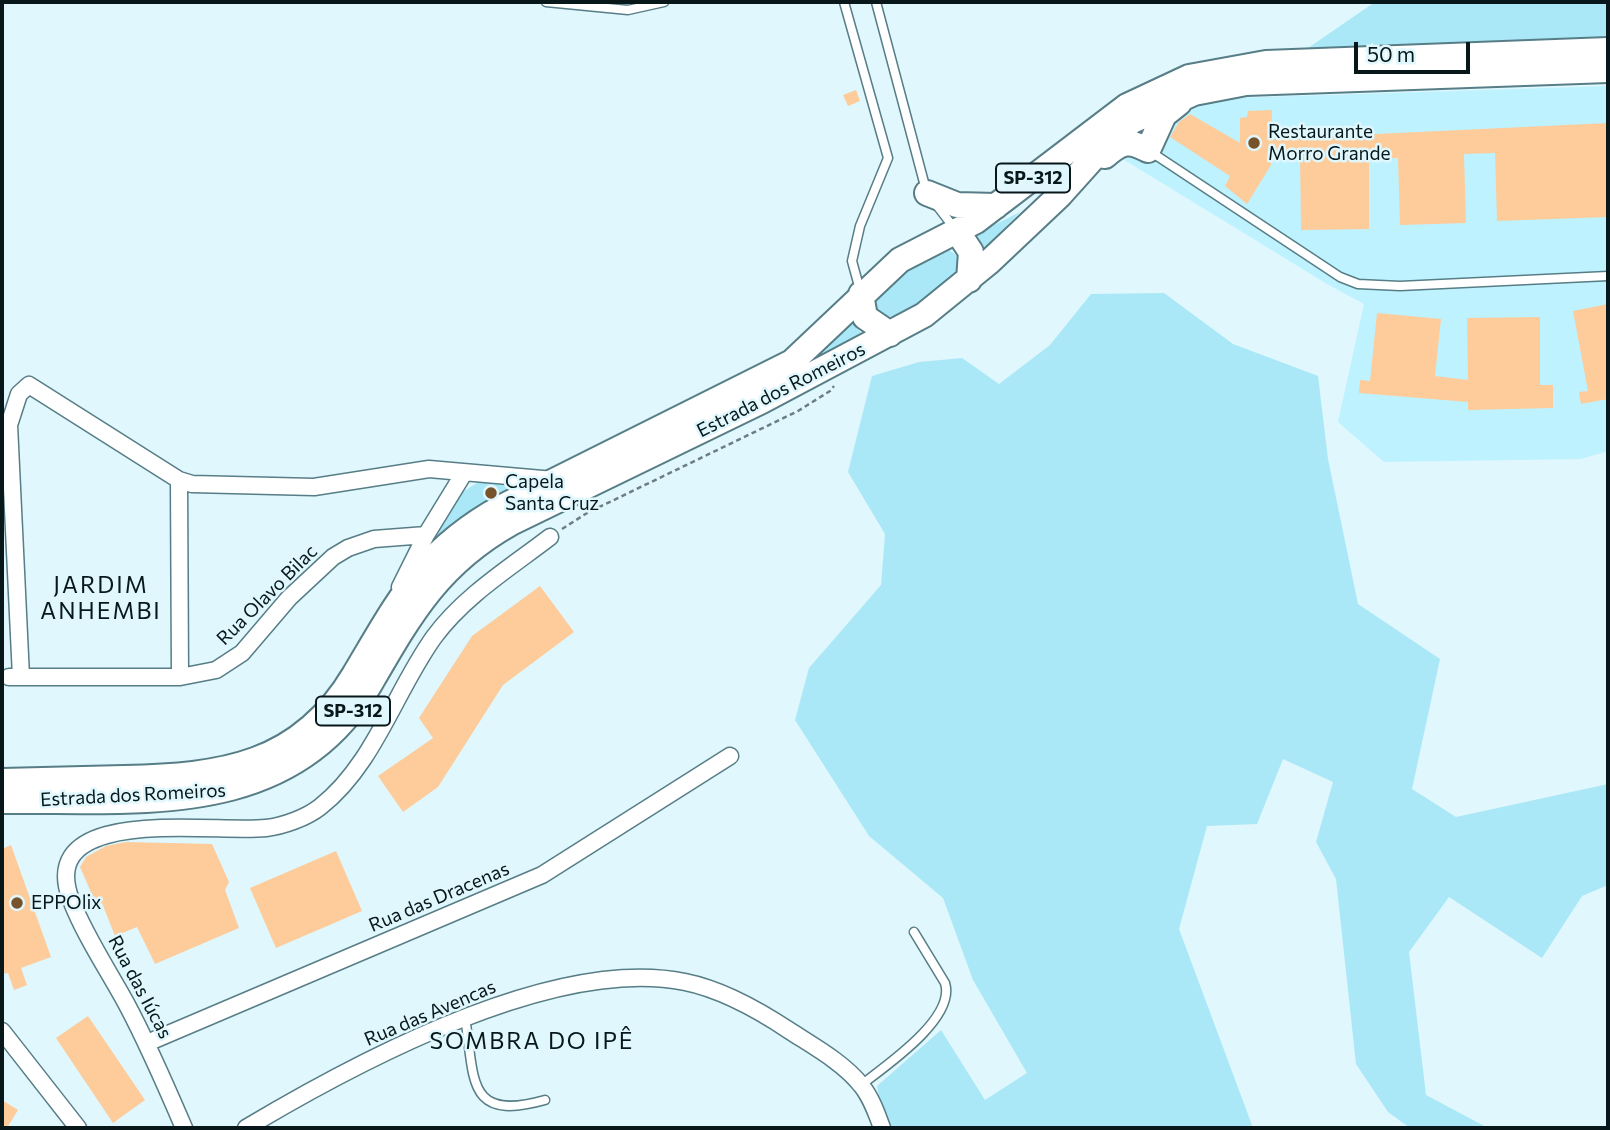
<!DOCTYPE html>
<meta charset="utf-8">
<style>
body{margin:0}
#map{position:relative;width:1610px;height:1130px;overflow:hidden;background:#dff7fd;font-family:Commissioner,sans-serif}
canvas{display:block}
.frame{position:absolute;inset:0;border:4px solid #07171a;pointer-events:none}
.scale{position:absolute;left:1354px;top:42px;width:116px;height:32px;box-sizing:border-box;border:4px solid #07171a;border-top:0;padding-left:9px;font-size:21px;line-height:24px;white-space:nowrap;color:#07171a;-webkit-text-stroke:5px #dff7fd;paint-order:stroke}
</style>
<div id="map">
<canvas width="1610" height="1130"></canvas>
<div class="frame"></div>
<div class="scale">50 m</div>
</div>
<script>
const g = document.querySelector('canvas').getContext('2d');
g.lineJoin = 'round';
function fill(path, color) {
  g.fillStyle = color;
  g.fill(path, 'evenodd');
}
function trace(path, color, width, dash) {
  g.strokeStyle = color;
  g.lineWidth = width;
  g.lineCap = dash ? 'butt' : 'round';
  g.setLineDash(dash || []);
  g.stroke(path);
}
function drawText(font, color, halo, rows, align = 'center') {
  g.font = font + ' Commissioner,sans-serif';
  g.lineWidth = 5;
  g.setLineDash([]);
  g.textBaseline = 'middle';
  g.strokeStyle = halo;
  g.fillStyle = color;
  for (const [text, x, y, turn = 0] of rows) {
    g.save();
    g.translate(x, y);
    g.rotate((+turn || 0) * Math.PI / 180);
    g.textAlign = isNaN(turn) ? turn : align;
    if (halo) g.strokeText(text, 0, 0);
    g.fillText(text, 0, 0);
    g.restore();
  }
}
fill(new Path2D(`
 M1608,86V451L1581,459L1384,462L1338,422L1364,304L1327,284L1118,156L1202,99Z`), '#bff2ff');
fill(new Path2D(`
 M1375,2H1608V38L1308,48Z
 M1020,212L985,248L976,234Z
 M948,249L961,259L959,274C940,288 909,322 882,316L874,308C876,282 926,256 948,249Z
 M1164,293L1233,344L1318,376L1328,459L1358,604L1440,659L1412,789L1456,817L1608,784V885L1582,896L1542,958L1449,897L1409,952L1426,1095L1488,1128H1410L1388,1112L1356,1064L1336,879L1316,842L1333,782L1283,759L1257,824L1207,826L1179,929L1253,1128H884L877,1086L941,1030L985,1100L1027,1073L973,980L943,898L869,836L795,720L809,668L881,585L885,534L848,472L872,376L919,362L962,358L999,384L1050,345L1091,294Z
 M850,321L866,338L806,369Z
 M480,481L506,483L510,491L416,560L461,493Z`), '#abe8f7');
fill(new Path2D(`
 M856,90L860,101L848,106L843,95Z
 M1272,110L1271,139L1608,123V217L1497,221L1495,153L1464,154L1466,223L1400,225L1398,158H1369V229L1301,230L1300,152L1271,153V165L1247,204L1225,186L1230,176L1170,137L1179,122L1190,114L1240,143V118L1247,117L1248,111Z
 M1608,304V399L1581,404L1579,392L1588,391L1573,311Z
 M1377,313L1441,319L1435,376L1468,380L1467,318L1540,317V385H1553V408L1468,410V402L1359,393L1360,380L1370,381Z
 M540,586L574,632L503,685L438,787L403,812L378,776L433,738L419,718L472,636Z
 M126,842L212,844L229,882L225,890L239,928L155,964L137,927L115,936L102,903L97,906L80,867L86,857L106,846Z
 M11,845L51,957L21,968L27,985L14,990L8,973L5,974L2,966V849Z
 M336,851L362,911L276,948L250,888Z
 M88,1016L145,1100L113,1123L56,1038Z
 M2,1100L18,1110L7,1128H2Z`), '#fdcc9a');
const lane = new Path2D(`
 M546,2L628,10L664,2
 M844,2L888,158L860,226L852,261L860,290
 M876,2L926,190
 M1151,152L1340,277L1358,284L1400,286L1608,276
 M935,203L955,229
 M465,1017C475,1080 466,1122 545,1100
 M861,1085C887,1065 956,1018 945,983L914,932`);
const street = new Path2D(`
 M179,480L180,677
 M400,587L426,535L464,473
 M9,677H180L216,670L242,653L289,598L333,557L348,548L374,539L426,535
 M21,677L9,425L19,394L29,385L179,480L192,484L314,487L429,469L554,480
 M2,1031L78,1128
 M147,1043L542,875L730,756
 M184,1128C166,1086 148,1044 126,1003C108,970 85,936 71,900C34,803 214,834 266,828C283,826 306,818 320,807C374,765 395,691 434,637C464,596 511,567 550,537
 M246,1128C355,1063 555,955 685,982C720,989 760,1011 790,1031C813,1046 844,1063 861,1085C871,1097 877,1114 882,1128`);
const primary = new Path2D(`
 M1105,156C1122,141 1129,140 1148,150L1164,115L1179,103
 M927,193L957,205L996,206
 M957,231L971,252L969,280
 M861,294L865,317L890,334
 M2,781C43,780 83,779 124,778C221,776 300,766 354,675C399,600 422,551 502,507L792,362L900,260L976,221L1127,106L1189,77L1266,63L1608,50
 M2,801C138,799 290,821 370,684C410,615 438,564 511,523L762,401L924,315L988,263L1060,195L1104,146L1132,121L1194,93L1246,83L1608,70`);
trace(lane, '#577d86', 11);
trace(street, '#577d86', 19);
trace(primary, '#577d86', 28);
trace(new Path2D(`
 M562,529L587,513L798,411L830,391L834,386`), '#6b7f83', 2.5, [5, 3.5]);
trace(lane, '#fff', 8);
trace(street, '#fff', 16);
trace(primary, '#fff', 24);
for (const [x, y, r, color] of [
 [1254,143,7,"#77532c"],
 [491,493,7,"#77532c"],
 [17,903,7,"#77532c"]
]) {
  const dot = new Path2D();
  dot.arc(x, y, r, 0, 2 * Math.PI);
  g.fillStyle = color;
  g.fill(dot);
  trace(dot, '#dff7fd', 2.5);
}
for (const [x, y, w] of [
 [1033,178,74],
 [353,711,74]
]) {
  const box = new Path2D();
  box.roundRect(x - w / 2, y - 14.5, w, 29, 5);
  g.fillStyle = '#dff7fd';
  g.fill(box);
  trace(box, '#07171a', 2);
}
drawText('bold 18px', '#07171a', null, [
 ["SP-312",1033,178],
 ["SP-312",353,711]
]);
drawText('19px', '#07171a', '#dff7fd', [
 ["Restaurante",1268,132],
 ["Morro Grande",1268,154],
 ["Capela",505,482],
 ["Santa Cruz",505,504],
 ["EPPOlix",31,903]
], 'left');
drawText('19px', '#07171a', '#dff7fd', [
 ["Estrada dos Romeiros",781,390,-27],
 ["Rua Olavo Bilac",267,595,-45],
 ["Estrada dos Romeiros",133,795,-3],
 ["Rua das Dracenas",439,897,-23],
 ["Rua das Iúcas",140,987,62],
 ["Rua das Avencas",430,1013,-23]
]);
g.letterSpacing = '2px';
drawText('23px', '#07171a', '#dff7fd', [
 ["JARDIM",101,585],
 ["ANHEMBI",101,611],
 ["SOMBRA DO IPÊ",532,1041]
]);
g.letterSpacing = '0px';
</script>
